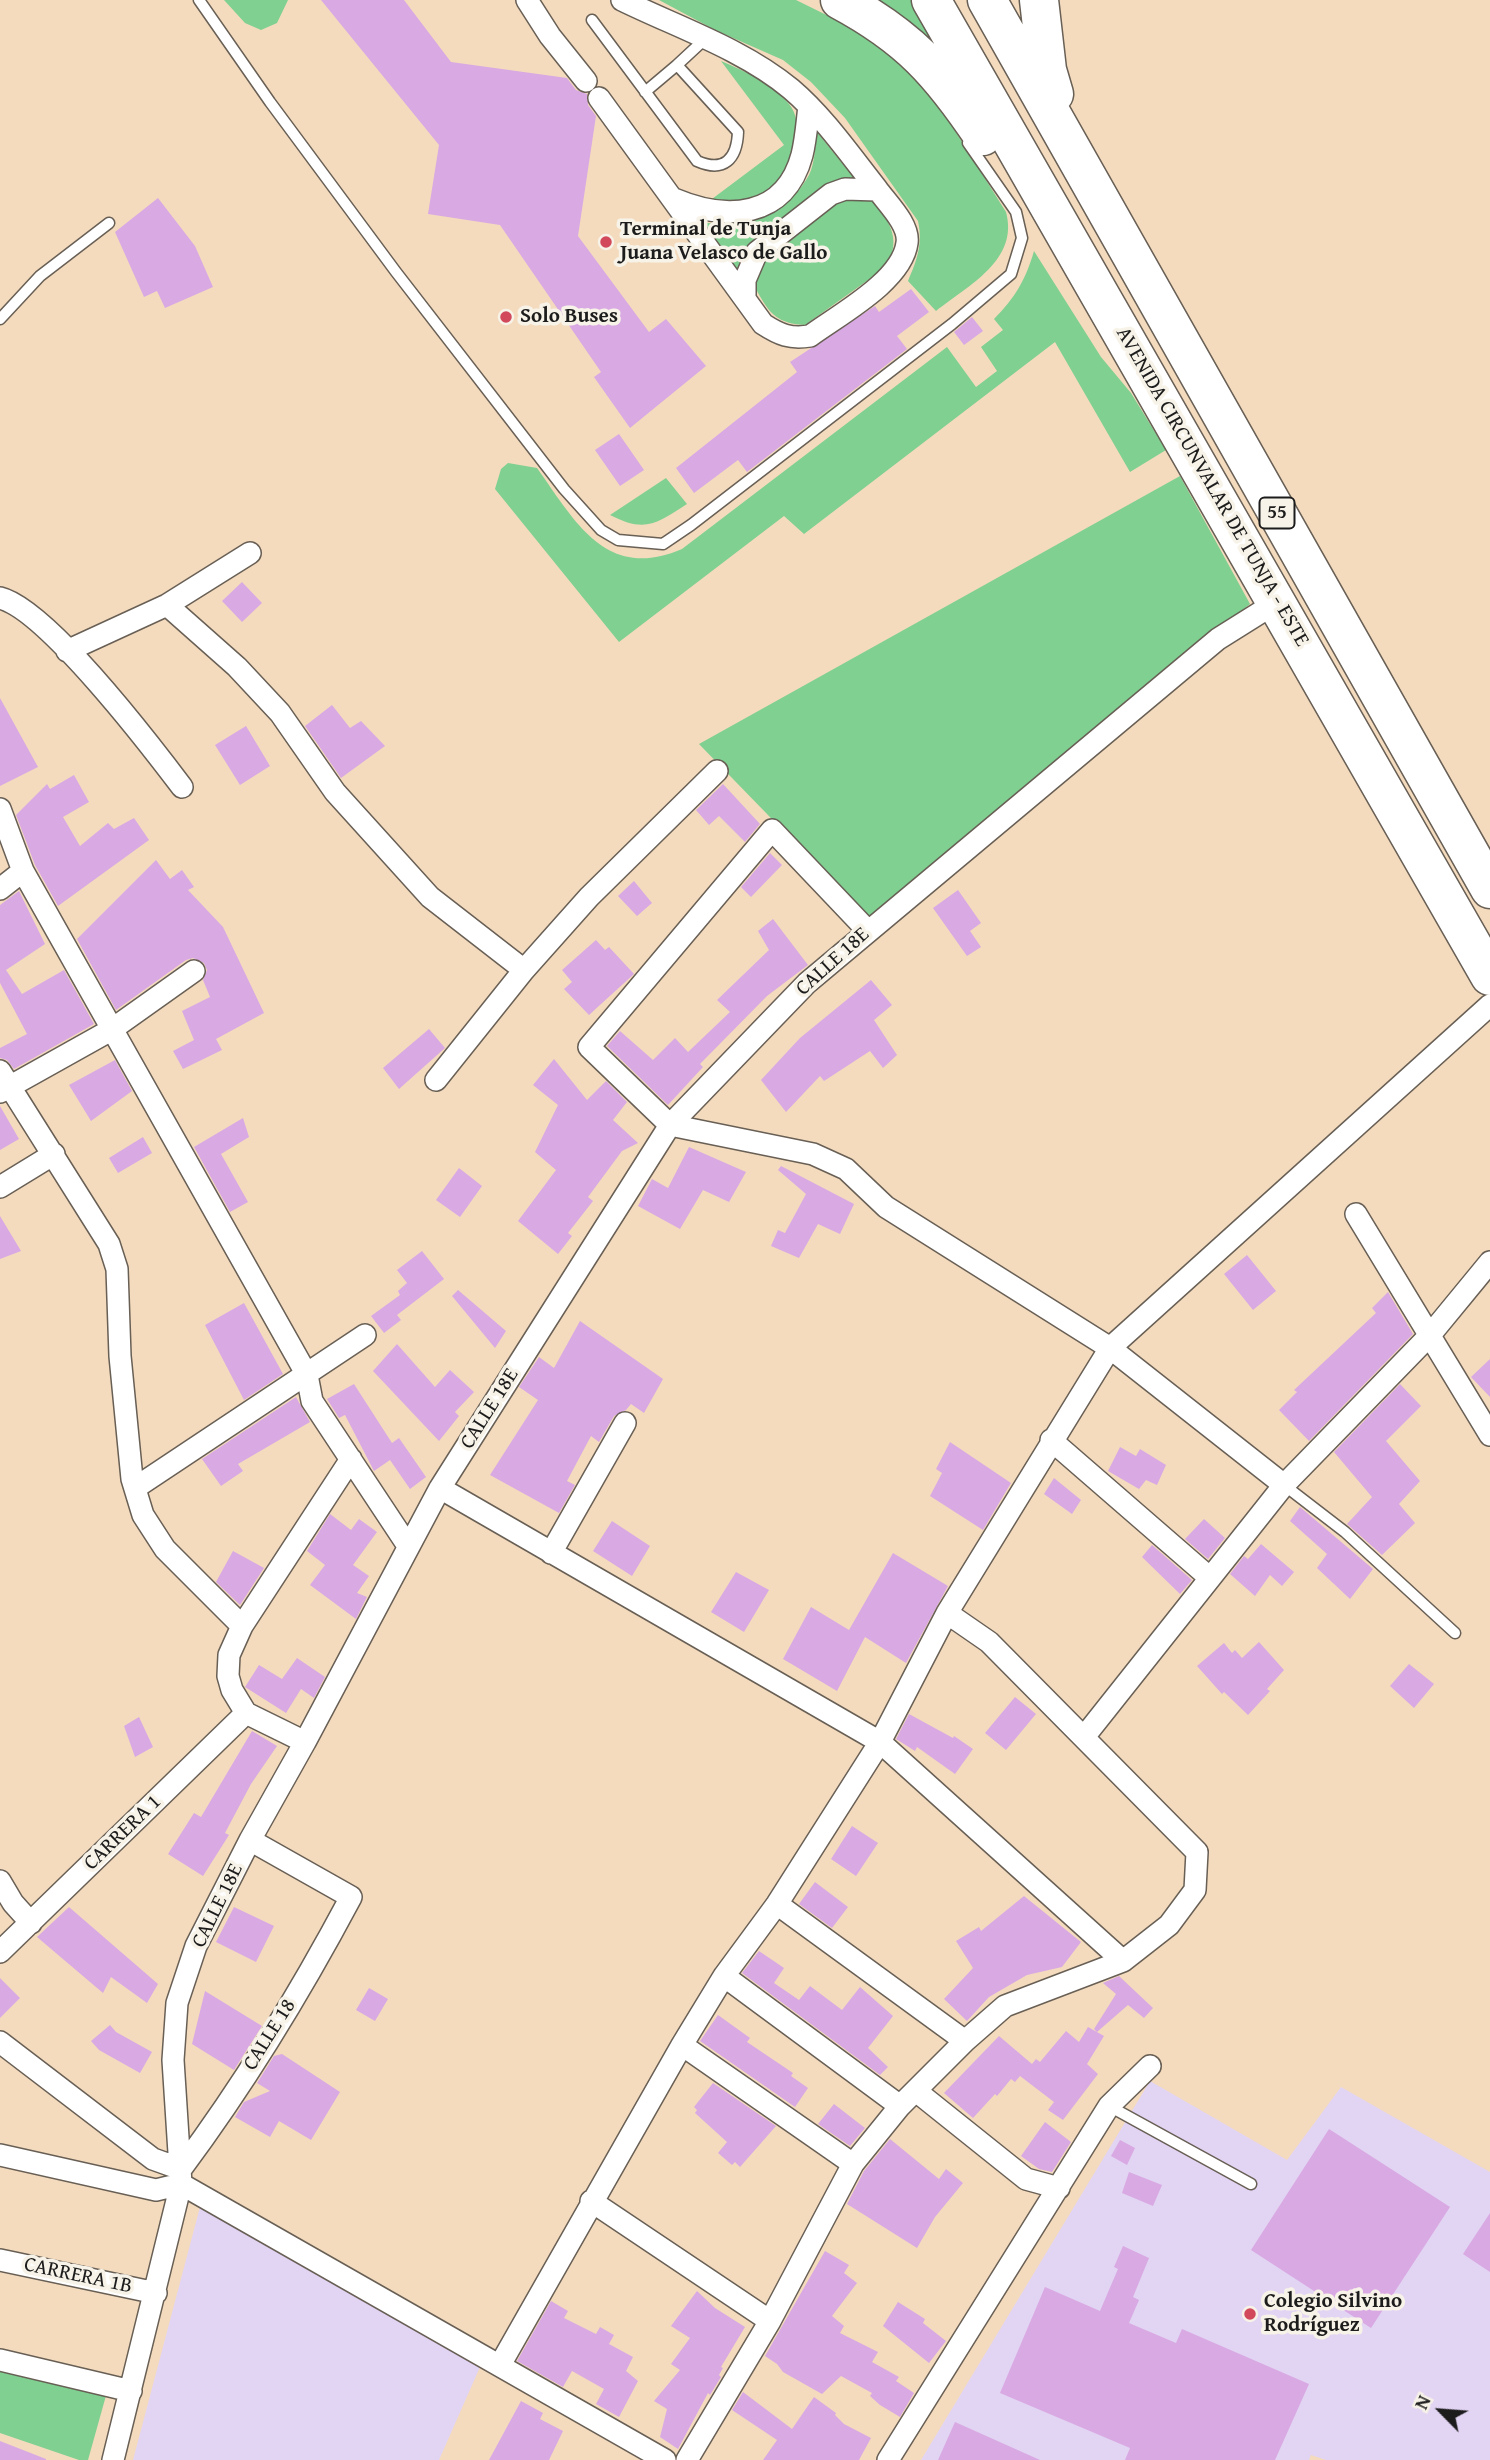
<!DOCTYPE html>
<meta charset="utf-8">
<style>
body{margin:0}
#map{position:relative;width:1490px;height:2460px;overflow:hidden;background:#f4dbbe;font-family:"Gentium Book Plus",serif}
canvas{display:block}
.north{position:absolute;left:1406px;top:2376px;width:70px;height:70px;-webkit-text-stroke:5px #f7f3e8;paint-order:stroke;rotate:295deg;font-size:19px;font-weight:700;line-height:28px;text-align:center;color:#1c1c1c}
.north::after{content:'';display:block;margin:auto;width:24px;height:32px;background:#1c1c1c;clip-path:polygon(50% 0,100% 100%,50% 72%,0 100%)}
</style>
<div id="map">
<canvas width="1490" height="2460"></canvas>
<div class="north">N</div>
</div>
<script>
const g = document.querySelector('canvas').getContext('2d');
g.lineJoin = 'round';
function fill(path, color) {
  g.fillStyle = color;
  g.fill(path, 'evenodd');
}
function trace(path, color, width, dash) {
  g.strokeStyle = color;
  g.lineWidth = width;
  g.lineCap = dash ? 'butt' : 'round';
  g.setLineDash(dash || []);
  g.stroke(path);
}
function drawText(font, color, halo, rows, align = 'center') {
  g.font = font + ' "Gentium Book Plus",serif';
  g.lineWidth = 7;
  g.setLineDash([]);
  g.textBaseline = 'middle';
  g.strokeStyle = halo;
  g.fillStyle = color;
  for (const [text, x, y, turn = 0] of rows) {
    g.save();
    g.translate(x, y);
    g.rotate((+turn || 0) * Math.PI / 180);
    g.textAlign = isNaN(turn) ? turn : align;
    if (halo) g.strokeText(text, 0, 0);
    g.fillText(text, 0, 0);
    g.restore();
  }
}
fill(new Path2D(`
 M1150,2081L1287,2160L1341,2087L1490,2172V2460H1326L1311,2455L1309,2460H921Z
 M200,2207L480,2367L439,2460H133Z`), '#e2d4f3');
fill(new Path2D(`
 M224,0H288L277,23L261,30L245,23Z
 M659,0H796L863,33L917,70L1006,212C1019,260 969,285 936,311L908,281C917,260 923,244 918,221L845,118L811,82L783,60L715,30Z
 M867,0H912L950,65Z
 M721,61C746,72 771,82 789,104C810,130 788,186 760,197C744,204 728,200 712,199L784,145Z
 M817,132L858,183L740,274L703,222C745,231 788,213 809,175C815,163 815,145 817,132Z
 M846,197L874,201C891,224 902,241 885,268L805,325C786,324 774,319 764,303C758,293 752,285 754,273C759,249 825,207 846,197Z
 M1034,251L1101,357L1131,393L1166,450L1130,472L1055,342L804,534L784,516L619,642L495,489L501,469L508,463L537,468C575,521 606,582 682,549L947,347L976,387L997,371L981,347L1003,330L994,319C1015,298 1026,279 1034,251Z
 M1180,476L1250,604L870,920L699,744Z
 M666,478L687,504C656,524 645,533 610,515Z
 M0,2368L107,2392L88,2460H79L0,2433Z`), '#7fd091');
fill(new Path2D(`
 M321,0H404L451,62L567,78L576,90L587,94L588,105L596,116L578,236L649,332L666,319L706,366L630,428L594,377L601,372L500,225L428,214L439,145Z
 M158,198L195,246L213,287L165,308L157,291L144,297L115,232Z
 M911,289L929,312L897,336L907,349L747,472L738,460L694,493L676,468L797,372L790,362L875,306L879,312Z
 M972,317L983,331L964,345L954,332Z
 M619,434L644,470L620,486L595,450Z
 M242,582L262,603L242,622L222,601Z
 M0,698L38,767L0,786Z
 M332,705L350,728L361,721L385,746L341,778L305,726Z
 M246,726L270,766L240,785L215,745Z
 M74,775L89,802L63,817L80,846L108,823L114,829L134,818L149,840L58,906L35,865L16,815L47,784L50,789Z
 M723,784L760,824L745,842L719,816L709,825L696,810Z
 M770,853L782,865L751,897L741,887Z
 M156,860L170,879L182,870L194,887L188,890L223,927L264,1013L216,1039L222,1050L183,1069L173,1051L194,1040L182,1011L210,997L203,980L207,970L204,963L193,958L186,960L116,1010L77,939Z
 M634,881L652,903L637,916L618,896Z
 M958,890L981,923L970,931L981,947L967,956L933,908Z
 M19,891L45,944L6,970L22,994L64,970L94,1024L14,1069L7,1060L0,1058V1048L27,1034L0,983V905Z
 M773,919L808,965L767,996L700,1064L703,1067L668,1105L607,1046L620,1031L653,1060L675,1038L688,1052L730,1012L717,1000L769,950L758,931Z
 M596,940L605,950L609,947L634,974L589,1015L564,989L572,982L562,970Z
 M871,980L892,1005L874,1020L897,1055L883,1068L870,1051L824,1081L820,1076L786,1112L761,1080L800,1038Z
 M429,1029L445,1048L399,1089L383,1068Z
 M554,1059L587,1100L606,1081L627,1102L613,1120L638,1143L622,1151L588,1197L593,1201L568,1233L572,1236L558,1254L518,1221L556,1170L535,1152L558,1105L533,1085Z
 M115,1060L132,1091L91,1121L69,1085Z
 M0,1106L19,1139L0,1150Z
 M243,1118L249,1137L221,1154L248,1202L230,1212L194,1147Z
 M143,1137L152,1153L118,1173L109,1158Z
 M689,1147L746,1172L729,1202L703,1190L680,1229L638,1206L652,1179L668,1188Z
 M781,1166L854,1204L840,1234L818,1224L799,1258L771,1246L778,1230L785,1233L806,1194L778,1170Z
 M459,1168L482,1186L460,1217L436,1200Z
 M0,1216L21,1251L0,1259Z
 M422,1251L444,1279L397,1315L401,1320L384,1333L371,1316L400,1295L398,1291L407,1283L397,1270Z
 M1247,1255L1276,1291L1253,1310L1224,1274Z
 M458,1290L506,1331L495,1348L452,1296Z
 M1388,1292L1413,1334L1309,1441L1279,1410L1297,1392L1294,1390L1376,1313L1372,1308Z
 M244,1303L283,1374L244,1400L205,1325Z
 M580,1321L663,1379L644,1413L631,1404L626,1410L614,1416L599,1442L591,1436L567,1481L575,1485L559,1513L490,1475L538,1400L519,1387L539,1357L554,1368Z
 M397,1344L435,1387L450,1370L474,1392L455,1412L459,1416L439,1441L373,1371Z
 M1490,1359V1397L1471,1377Z
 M354,1384L392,1443L399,1438L426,1477L410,1489L390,1460L374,1471L345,1415L339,1418L327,1399Z
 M1400,1384L1421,1406L1386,1441L1420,1481L1399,1504L1415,1523L1382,1555L1347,1524L1372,1497L1334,1452Z
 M296,1397L310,1422L238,1464L243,1471L221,1486L202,1459Z
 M950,1442L1011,1483L983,1530L930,1496L942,1473L936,1469Z
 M1120,1447L1136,1456L1140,1449L1166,1465L1157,1485L1146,1480L1139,1489L1108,1471Z
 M1054,1478L1081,1500L1072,1514L1044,1494Z
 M1300,1507L1373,1569L1350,1599L1317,1568L1327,1554L1290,1521Z
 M330,1514L351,1530L359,1519L377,1532L353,1565L369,1576L357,1593L367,1597L356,1619L310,1585L325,1565L307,1551Z
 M1204,1519L1225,1538L1208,1559L1185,1539Z
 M612,1521L650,1546L632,1576L593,1551Z
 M1261,1544L1294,1572L1282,1586L1270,1575L1255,1596L1230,1574L1244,1556L1248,1559Z
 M1152,1545L1192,1580L1180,1594L1142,1557Z
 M233,1551L264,1568L240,1605L216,1582Z
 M893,1553L948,1586L906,1663L865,1637L837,1691L783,1659L811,1607L849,1630Z
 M736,1572L769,1590L744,1632L711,1612Z
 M1259,1642L1284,1670L1267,1689L1270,1691L1248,1715L1224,1692L1222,1694L1197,1666L1224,1643L1232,1653L1235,1650L1242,1658Z
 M297,1658L325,1677L314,1698L301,1689L286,1713L245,1687L259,1665L282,1679Z
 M1409,1664L1434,1684L1414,1708L1390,1686Z
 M1015,1697L1036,1714L1006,1750L985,1733Z
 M909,1714L953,1738L954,1736L973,1749L955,1774L917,1747L915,1751L896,1739Z
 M139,1717L153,1747L135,1757L124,1726Z
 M252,1731L277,1746L251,1784L225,1833L229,1835L203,1876L168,1854L194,1813L201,1817Z
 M852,1826L878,1843L856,1876L831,1859Z
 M815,1882L848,1907L832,1928L799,1904Z
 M1024,1896L1081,1942L1062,1967L1027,1975L989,1997L967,2021L944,1999L973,1968L956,1941L979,1927L981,1931Z
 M69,1907L158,1984L147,2003L111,1977L103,1993L37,1937Z
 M234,1907L274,1926L256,1962L216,1942Z
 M759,1951L784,1968L774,1983L799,2000L810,1986L842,2010L860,1987L893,2016L868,2048L888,2067L880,2075L742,1973Z
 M1119,1976L1153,2008L1144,2018L1128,2005L1097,2032L1094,2029L1116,1994L1103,1983Z
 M0,1978L20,1998L0,2018Z
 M369,1988L388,1999L375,2021L356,2010Z
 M205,1991L262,2026L234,2070L192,2044Z
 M718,2015L750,2038L747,2042L793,2073L791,2076L808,2088L795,2107L700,2041Z
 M110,2025L116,2032L152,2052L140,2073L99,2050L91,2041Z
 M1088,2027L1104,2036L1087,2064L1098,2074L1063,2120L1048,2110L1054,2102L1020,2076L1015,2082L1011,2079L997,2096L995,2094L973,2118L944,2093L999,2036L1032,2064L1036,2059L1040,2062L1066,2031L1079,2042Z
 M282,2054L340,2092L311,2140L279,2121L270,2137L235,2117L244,2102L270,2091L257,2083L274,2056Z
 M713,2083L776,2126L740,2167L735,2162L732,2165L718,2153L727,2142L695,2113L697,2110L694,2107Z
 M834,2104L865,2128L850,2146L818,2124Z
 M1045,2122L1071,2142L1052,2172L1039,2169L1021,2156Z
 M1329,2129L1450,2207L1371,2328L1251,2250Z
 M890,2139L939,2179L946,2169L963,2183L935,2217L917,2248L847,2204L864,2171Z
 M1120,2140L1135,2148L1127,2165L1111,2156Z
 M1129,2172L1162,2185L1153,2206L1122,2193Z
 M1490,2213V2272L1463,2254Z
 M1123,2246L1149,2258L1133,2297L1139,2300L1129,2323L1176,2343L1182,2329L1309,2384L1275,2460H1125L1130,2448L1000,2393L1045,2287L1100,2311L1118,2269L1114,2267Z
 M825,2251L849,2265L844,2273L857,2283L832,2316L844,2326L840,2333L878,2352L872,2362L899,2377L896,2381L914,2393L900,2417L880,2405L870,2396L872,2393L841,2376L822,2394L783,2372L777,2364L765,2356Z
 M697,2291L715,2308L745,2327L721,2367L723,2368L719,2375L721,2377L710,2395L708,2393L678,2449L660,2437L667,2409L654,2401L680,2370L671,2364L690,2338L671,2326Z
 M551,2301L568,2311L564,2318L596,2334L600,2327L614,2335L609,2344L633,2357L626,2371L638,2381L619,2417L596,2404L604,2389L572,2371L563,2387L517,2361Z
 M898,2302L925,2319L923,2323L946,2341L929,2363L883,2326Z
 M743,2392L792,2429L814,2397L836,2413L835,2415L844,2424L871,2438L859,2460H763L777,2440L732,2410Z
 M521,2401L543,2413L540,2419L563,2431L549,2460H489Z
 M955,2422L1040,2460H938Z
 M0,2441L46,2459V2460H0Z`), '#d9a9e3');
const lane = new Path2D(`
 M199,0L270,102L396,272L564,489L601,530L618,540L663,544L691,525L952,324L1011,274L1022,238L1016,212L968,143
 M592,20L697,161C724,173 737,159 738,132L677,65L705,39
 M645,92L677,65
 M0,319L40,276L109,223
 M1284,1485L1345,1532L1455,1633
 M1109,2106L1251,2184`);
const street = new Path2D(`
 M527,0L550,36L586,81
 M599,98L763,324C780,335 790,339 810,336C840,314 902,281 907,243C910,225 887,203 877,189C850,155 824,117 791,89C743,49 677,27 622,0
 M674,199C726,221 785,219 802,155C806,139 807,122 809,106
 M745,299V280L757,252L831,194L845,189L877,190
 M0,598C46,609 151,746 182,787
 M167,605L237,667L280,713L335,792L430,897L524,970
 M67,651L167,605L250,553
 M0,809L23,871L307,1375L312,1401L408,1546
 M0,889L23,871
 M868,931L772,830L589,1047L670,1125L813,1154L846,1169L886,1207L1110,1348L1284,1485
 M0,1071L109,1244L117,1269L120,1356L132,1479L143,1515L165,1549L242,1626
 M436,1080L524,970L589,897L717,771
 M0,1092L111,1030L194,971
 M0,1187L54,1154
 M1356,1214L1490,1435
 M1051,1440L1210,1578
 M135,1488L365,1335
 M440,1488L880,1742L1123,1961
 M551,1553L625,1423
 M1084,1737L1284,1485L1430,1335L1490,1262
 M305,1742L246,1713L232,1690L228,1676L229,1655L242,1626L351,1459
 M0,1881L13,1903L31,1923
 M777,1904L965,2041
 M0,1952L246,1713
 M724,1976L900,2106
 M0,2042L153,2159L181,2169C245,2083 301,1991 351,1897L250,1840
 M682,2045L853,2164
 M916,2091L1026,2179L1059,2188
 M0,2155L156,2190L181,2184L665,2460
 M591,2201L770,2321
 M0,2260L156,2293
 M0,2360L131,2391
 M500,2365L682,2045L724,1976L777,1904L880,1742L947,1613L1110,1348L1490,1005
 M113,2460L181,2184L173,2060L177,2003L196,1946L250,1840L305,1742L440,1488L670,1125L807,983L1218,639L1277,602
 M687,2460L770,2321L853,2164L900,2106L965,2041L1005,2006L1123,1961L1169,1925L1195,1890L1197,1852L989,1642L947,1613
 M888,2460L1109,2106L1150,2066`);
const highway = new Path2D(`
 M840,0C909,37 940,72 983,136
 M931,0L1490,976
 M987,0L1490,889
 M1039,0L1047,70L1054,94`);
trace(lane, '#685f55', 13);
trace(street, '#685f55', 24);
trace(highway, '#685f55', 41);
trace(lane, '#fff', 10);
trace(street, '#fff', 21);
trace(highway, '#fff', 38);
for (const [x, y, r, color] of [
 [606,242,7,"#d1495b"],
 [506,317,7,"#d1495b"],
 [1250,2314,7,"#d1495b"]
]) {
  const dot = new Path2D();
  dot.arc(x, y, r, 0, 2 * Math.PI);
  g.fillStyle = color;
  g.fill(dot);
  trace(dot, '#f7f3e8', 2.5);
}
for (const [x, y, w] of [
 [1277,513,35]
]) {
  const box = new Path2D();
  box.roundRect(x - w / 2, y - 15.5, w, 31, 5);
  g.fillStyle = '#f7f3e8';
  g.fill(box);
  trace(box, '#1c1c1c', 2);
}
drawText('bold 19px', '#1c1c1c', null, [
 ["55",1277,513]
]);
drawText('bold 21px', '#1c1c1c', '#f7f3e8', [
 ["Terminal de Tunja",620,230],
 ["Juana Velasco de Gallo",620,254],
 ["Solo Buses",520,317],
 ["Colegio Silvino",1264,2302],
 ["Rodríguez",1264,2326]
], 'left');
drawText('21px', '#1c1c1c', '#f7f3e8', [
 ["AVENIDA CIRCUNVALAR DE TUNJA - ESTE",1212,487,60],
 ["CALLE 18E",833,962,-42],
 ["CALLE 18E",490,1409,-58],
 ["CARRERA 1",123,1833,-44],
 ["CALLE 18E",218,1906,-64],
 ["CALLE 18",270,2035,-58],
 ["CARRERA 1B",78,2276,12]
]);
</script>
